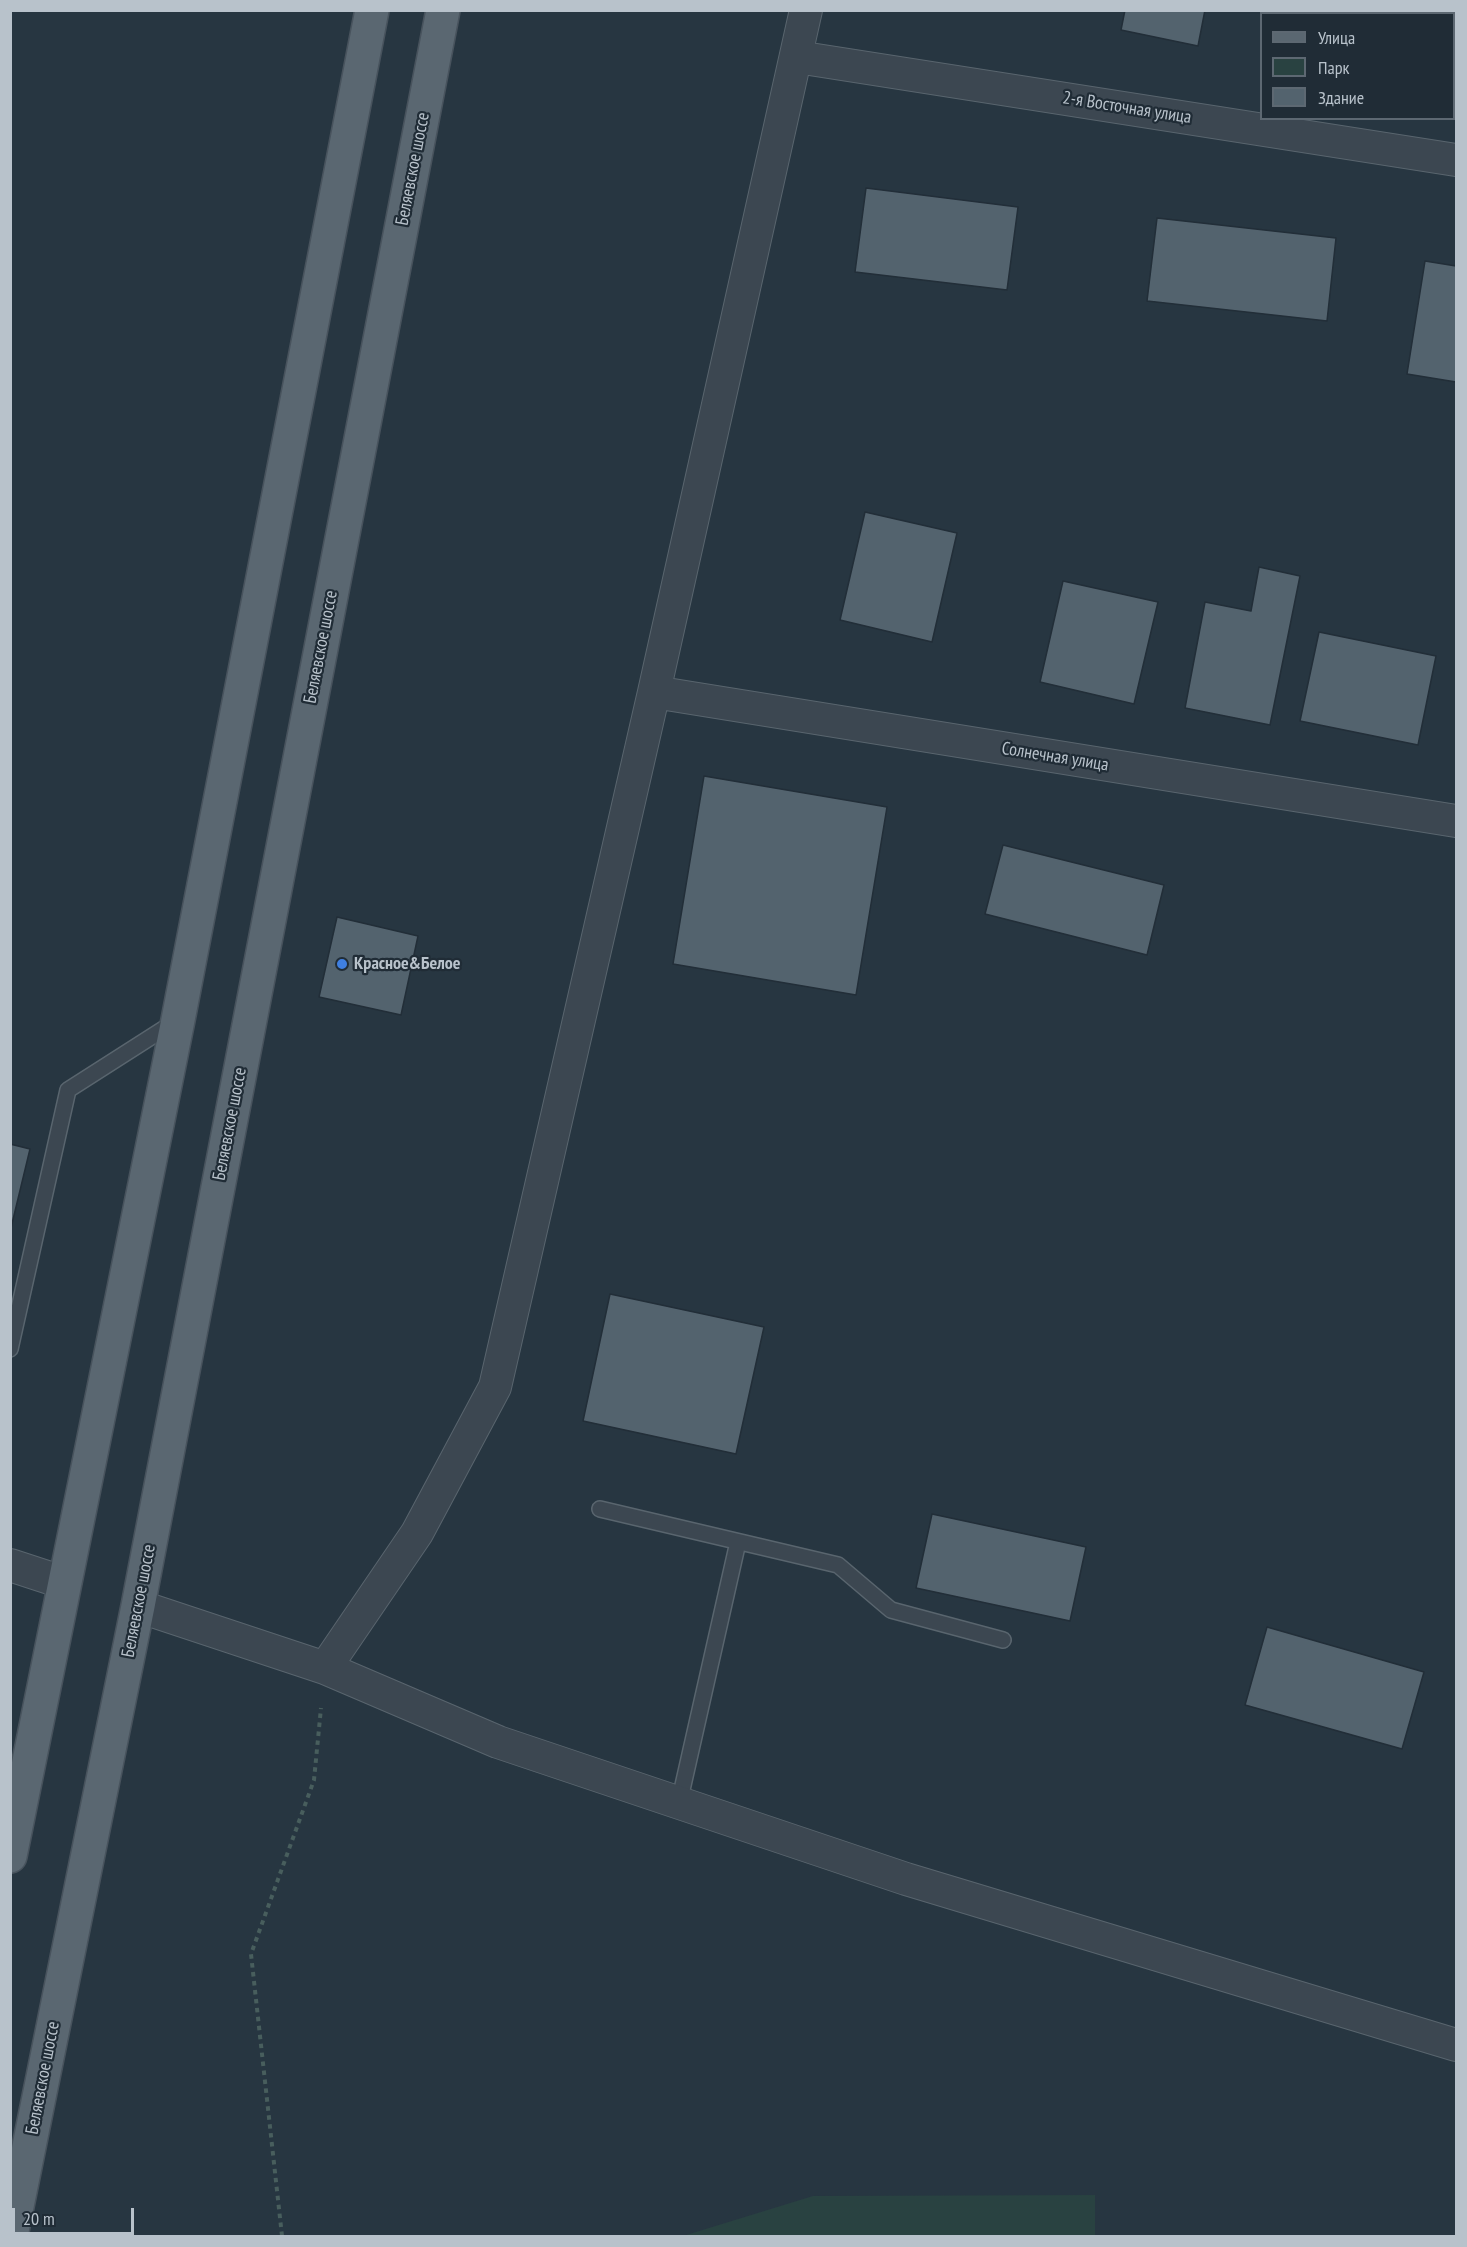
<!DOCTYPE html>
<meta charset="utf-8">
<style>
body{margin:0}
#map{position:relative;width:1467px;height:2247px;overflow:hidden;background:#273641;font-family:"PT Sans Narrow",sans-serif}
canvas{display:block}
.frame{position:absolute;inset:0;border:12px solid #b8c2cb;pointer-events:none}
.legend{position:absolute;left:1260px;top:12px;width:195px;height:108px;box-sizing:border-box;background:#202c36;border:2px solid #5d6872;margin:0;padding:8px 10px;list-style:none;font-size:18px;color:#b8c2cb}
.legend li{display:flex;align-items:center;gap:12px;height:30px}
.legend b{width:30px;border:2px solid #5d6872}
.scale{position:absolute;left:12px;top:2208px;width:122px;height:27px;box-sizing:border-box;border:3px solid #b8c2cb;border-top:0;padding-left:8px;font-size:18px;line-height:21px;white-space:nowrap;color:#b8c2cb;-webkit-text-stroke:4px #202c36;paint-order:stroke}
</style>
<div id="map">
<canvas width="1467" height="2247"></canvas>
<div class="frame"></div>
<ul class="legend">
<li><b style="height:8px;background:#5a6771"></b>Улица</li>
<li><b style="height:16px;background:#294241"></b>Парк</li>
<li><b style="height:16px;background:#53636e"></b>Здание</li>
</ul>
<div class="scale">20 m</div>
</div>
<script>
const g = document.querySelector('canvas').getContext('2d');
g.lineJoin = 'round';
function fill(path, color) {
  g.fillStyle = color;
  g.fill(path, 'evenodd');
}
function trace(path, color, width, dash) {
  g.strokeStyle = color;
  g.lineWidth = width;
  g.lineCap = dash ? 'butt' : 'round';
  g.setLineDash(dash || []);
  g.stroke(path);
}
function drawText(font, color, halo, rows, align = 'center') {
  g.font = font + ' "PT Sans Narrow",sans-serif';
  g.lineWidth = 4.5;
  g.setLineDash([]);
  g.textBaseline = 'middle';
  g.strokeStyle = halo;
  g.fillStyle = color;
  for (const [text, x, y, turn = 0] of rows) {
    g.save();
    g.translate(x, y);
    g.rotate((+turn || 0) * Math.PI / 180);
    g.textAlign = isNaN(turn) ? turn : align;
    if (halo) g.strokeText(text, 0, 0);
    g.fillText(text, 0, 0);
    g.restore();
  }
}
fill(new Path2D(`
 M1095,2195V2236H683L813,2196Z`), '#294241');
const building = new Path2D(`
 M1125,10H1205L1198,46L1121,30Z
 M1314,10H1401L1400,14H1314Z
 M866,188L1018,207L1007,290L855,272Z
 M1157,218L1336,238L1327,321L1147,301Z
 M1425,261L1456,266V382L1407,374Z
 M865,512L957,533L932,642L840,620Z
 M1259,567L1300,576L1270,725L1185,708L1205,602L1251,611Z
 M1063,581L1158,602L1134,704L1040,682Z
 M1319,632L1436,656L1418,745L1300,721Z
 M704,776L887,807L856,995L673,964Z
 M1003,845L1164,885L1147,955L985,914Z
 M337,917L418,936L401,1015L319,997Z
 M10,1144L30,1149L10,1232Z
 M610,1294L764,1327L736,1454L583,1421Z
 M932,1514L1086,1547L1070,1621L916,1588Z
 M1267,1627L1424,1672L1402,1749L1245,1705Z`);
fill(building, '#53636e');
trace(building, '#222e38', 1.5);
const lane = new Path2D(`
 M10,1349L68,1090L176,1021
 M600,1509L838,1565L891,1610L1003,1640
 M679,1803L738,1542`);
const street = new Path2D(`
 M797,57L1456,160
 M654,692L1456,821
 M10,1565L65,1583
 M138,1606L325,1668L417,1533L495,1387L654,692L806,10
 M325,1668L498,1742L906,1879L1456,2045`);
const primary = new Path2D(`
 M10,1856L178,1020L372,10
 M11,2236L138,1606L443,10`);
trace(lane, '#59656e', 18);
trace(street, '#59656e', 34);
trace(primary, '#48535d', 36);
trace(new Path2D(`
 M282,2236L251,1954L314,1780L321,1708`), '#485e5d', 4, [4.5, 4.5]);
trace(lane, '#3c4751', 15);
trace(street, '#3c4751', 32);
trace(primary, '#5a6771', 33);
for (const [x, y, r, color] of [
 [342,964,6,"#3f7fe0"]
]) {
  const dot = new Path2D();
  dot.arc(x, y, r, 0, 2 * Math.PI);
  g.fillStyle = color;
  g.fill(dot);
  trace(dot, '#202c36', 2);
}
drawText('18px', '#b8c2cb', '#202c36', [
 ["2-я Восточная улица",1127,108,9],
 ["Беляевское шоссе",413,169,-79],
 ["Беляевское шоссе",321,647,-79],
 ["Солнечная улица",1055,757,9],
 ["Беляевское шоссе",230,1124,-79],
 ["Беляевское шоссе",139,1601,-79],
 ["Беляевское шоссе",43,2078,-79]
]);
drawText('bold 18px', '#b8c2cb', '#202c36', [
 ["Красное&Белое",354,964]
], 'left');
</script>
